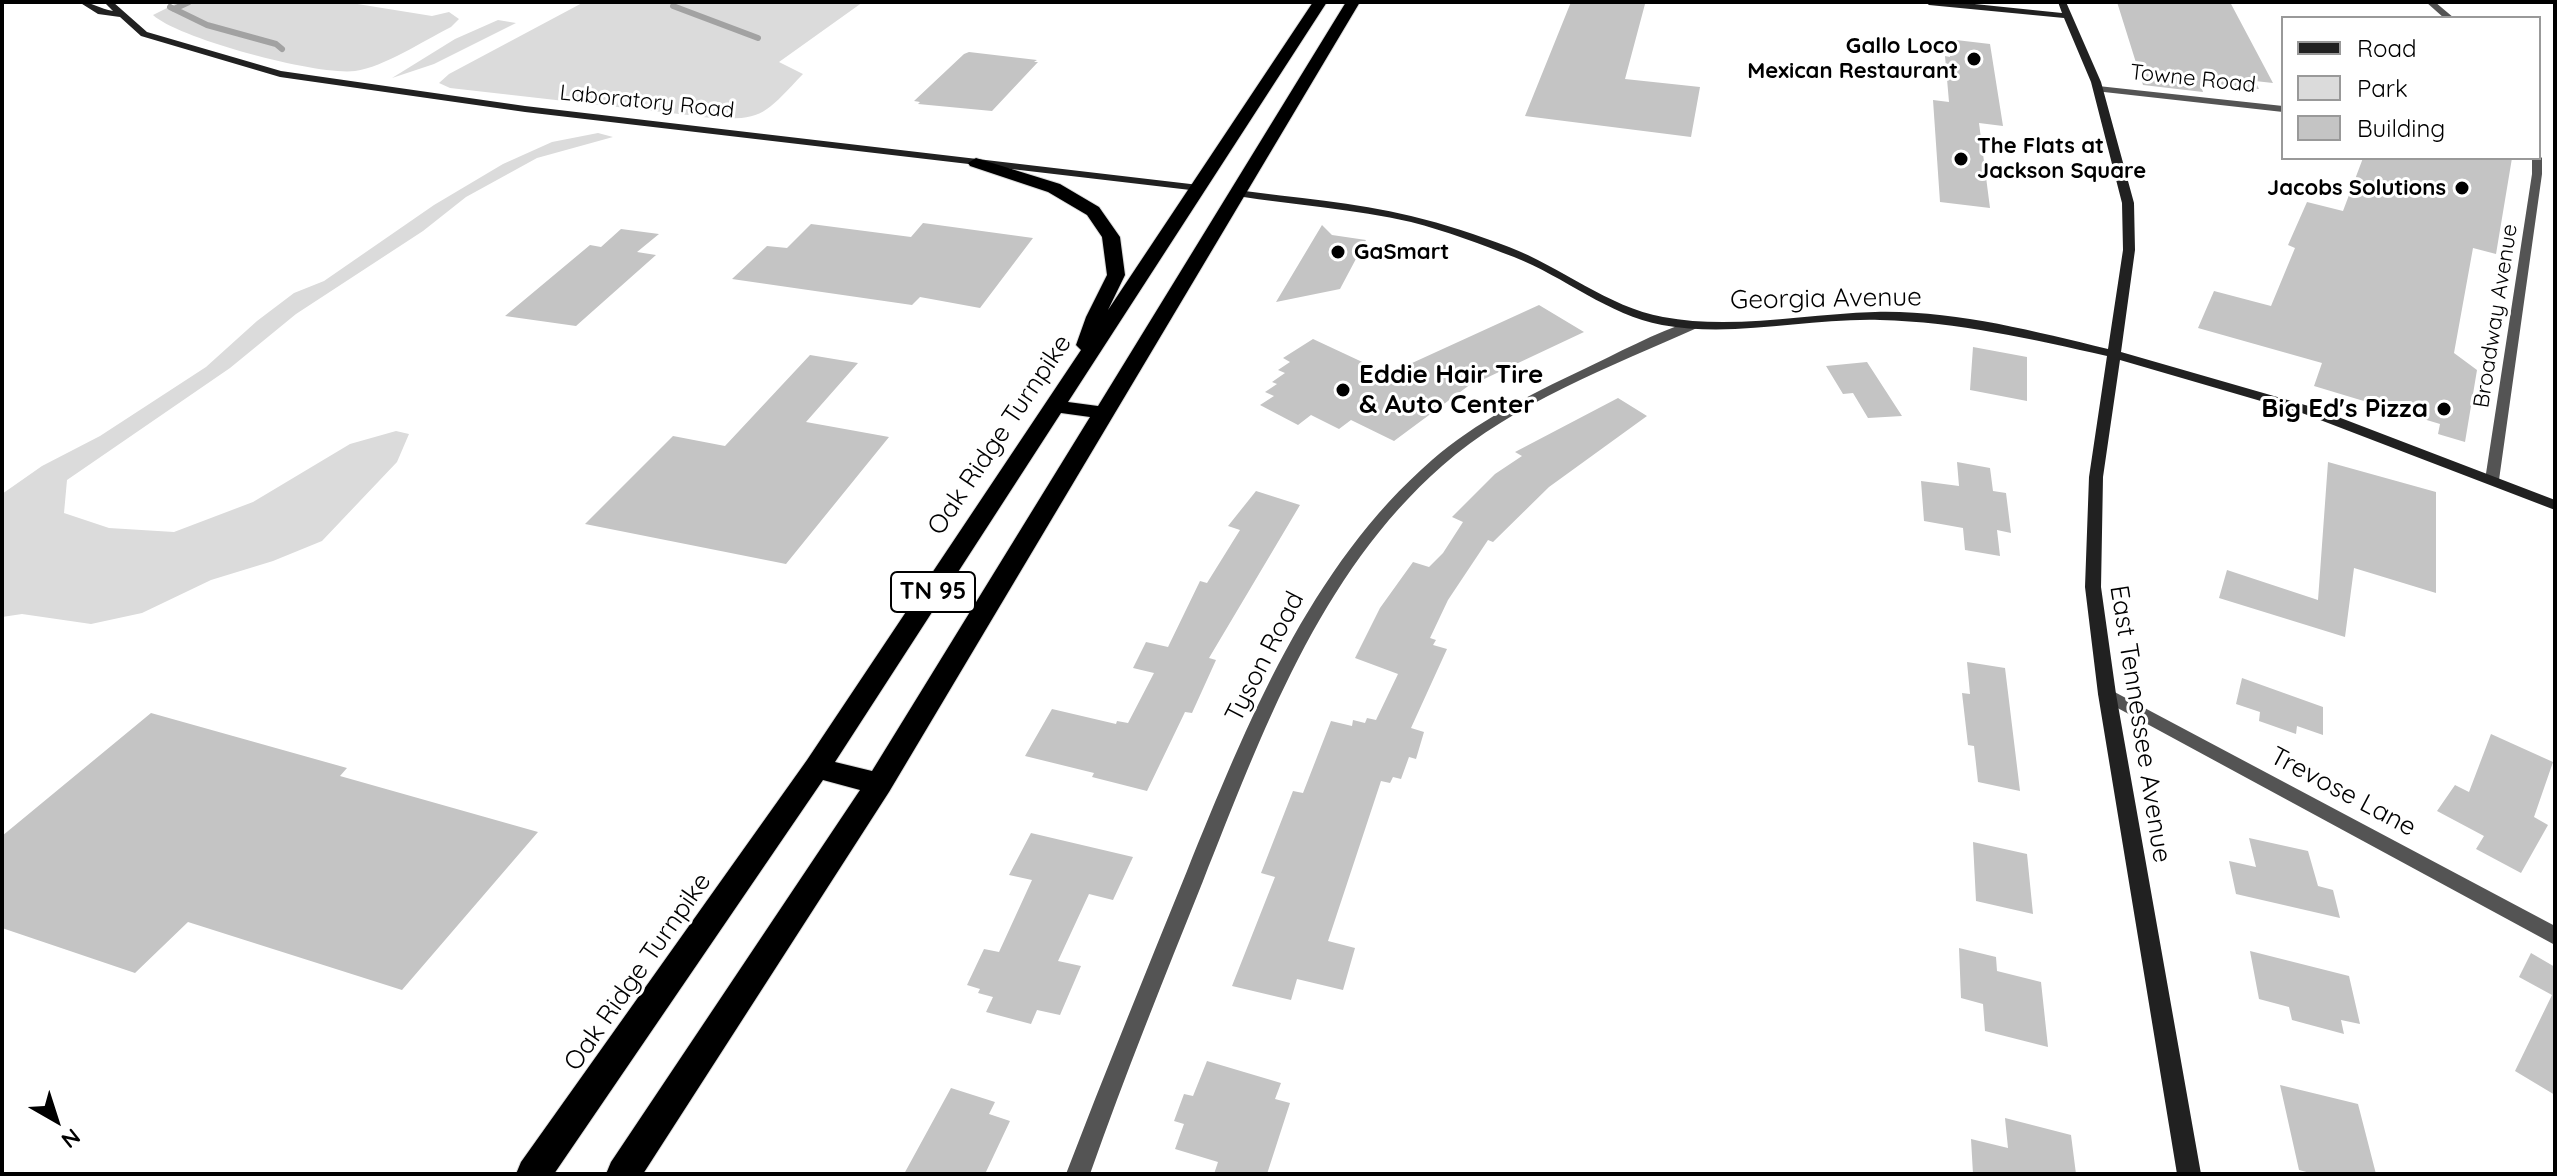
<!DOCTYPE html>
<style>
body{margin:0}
#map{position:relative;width:2557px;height:1176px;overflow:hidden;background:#fff;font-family:Quicksand,sans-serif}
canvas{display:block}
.frame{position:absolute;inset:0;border:4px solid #000;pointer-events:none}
.legend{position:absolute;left:2281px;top:16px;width:260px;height:144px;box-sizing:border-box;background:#fff;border:2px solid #999;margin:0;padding:10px 14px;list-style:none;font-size:24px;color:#000}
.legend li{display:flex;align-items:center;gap:16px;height:40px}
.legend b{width:40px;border:2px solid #999}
.north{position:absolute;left:16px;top:1080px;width:80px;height:80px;-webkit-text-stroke:6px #fff;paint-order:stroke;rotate:141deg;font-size:22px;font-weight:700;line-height:32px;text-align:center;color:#000}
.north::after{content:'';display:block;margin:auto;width:28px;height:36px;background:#000;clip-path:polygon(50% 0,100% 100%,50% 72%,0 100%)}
</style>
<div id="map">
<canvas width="2557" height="1176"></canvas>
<div class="frame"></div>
<ul class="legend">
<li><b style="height:10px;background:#212121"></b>Road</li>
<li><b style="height:22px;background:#dbdbdb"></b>Park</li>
<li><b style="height:22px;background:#c4c4c4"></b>Building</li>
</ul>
<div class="north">N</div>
</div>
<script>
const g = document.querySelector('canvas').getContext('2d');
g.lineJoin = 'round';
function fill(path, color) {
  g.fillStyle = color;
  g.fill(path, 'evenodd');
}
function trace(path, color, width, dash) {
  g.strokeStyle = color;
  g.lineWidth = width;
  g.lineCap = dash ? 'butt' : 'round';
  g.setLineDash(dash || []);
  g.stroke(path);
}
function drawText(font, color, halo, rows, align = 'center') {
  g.font = font + ' Quicksand,sans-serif';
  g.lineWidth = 6;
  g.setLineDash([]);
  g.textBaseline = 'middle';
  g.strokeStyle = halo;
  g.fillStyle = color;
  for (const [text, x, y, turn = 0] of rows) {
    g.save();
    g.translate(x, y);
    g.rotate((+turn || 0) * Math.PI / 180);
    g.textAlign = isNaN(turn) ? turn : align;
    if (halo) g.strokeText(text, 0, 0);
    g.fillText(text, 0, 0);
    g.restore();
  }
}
fill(new Path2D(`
 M179,2H345L432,16L449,12L459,19L451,27C423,41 384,67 355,71C319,76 179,39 153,15Z
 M584,2H863L779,62L803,74C763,116 762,122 702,117L706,105L688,115L450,88L439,83L449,74Z
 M498,20L516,23L434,64L392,78L455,39Z
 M598,133L613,137L537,158L466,197L423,231L296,314L230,368L67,480L64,513L109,528L174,532L253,502L350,444L396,431L409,434L397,462L322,541L273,561L211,580L142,613L91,624L22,614L2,617V494L42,466L100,436L206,367L257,321L294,293L324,281L434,205L503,164L552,142Z`), '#dbdbdb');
trace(new Path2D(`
 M673,6L758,38
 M170,7L207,25L276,44L282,49
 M174,9L189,2`), '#a2a2a2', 6);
fill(new Path2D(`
 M1571,2L1645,4L1625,79L1700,87L1691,137L1525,116Z
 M2117,2H2230L2273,83L2255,81L2259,89H2252L2200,83L2203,92L2143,85Z
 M1956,40L1990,44L2003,126L1979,123L1990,208L1940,202L1933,100L1949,102L1945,56L1950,57L1949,44L1956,45Z
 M969,52L1037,60L1034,62H1038L992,111L918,104L920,102L914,101L964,54Z
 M2363,158H2512L2496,254L2473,248L2454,353L2477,370L2465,442L2438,434L2440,424L2314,386L2322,363L2198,328L2214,291L2271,306L2295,248L2288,245L2307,202L2343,211Z
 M923,223L1033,238L980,308L920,297L912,305L732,279L767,246L787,248L811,224L911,237Z
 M1322,225L1332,235L1366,240L1340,289L1276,302Z
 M621,229L659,234L637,252L656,255L576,326L505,316L590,245L601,247Z
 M1539,305L1584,332L1482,380L1479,378L1394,441L1351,420L1339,429L1311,415L1298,425L1260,405L1274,396L1265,392L1277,384L1272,382L1285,373L1278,370L1290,362L1283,358L1313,339L1388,374Z
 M1973,347L2027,357V401L1970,390Z
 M810,355L858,363L806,422L889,437L786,564L585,524L673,436L725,446Z
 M1867,362L1902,416L1868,418L1853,393L1843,394L1826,366Z
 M1618,398L1647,416L1549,487L1493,542L1488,540L1448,600L1430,638L1436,640L1433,645L1447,649L1411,728L1424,732L1416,759L1409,757L1401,779L1393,777L1390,783L1381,781L1328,941L1355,948L1343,990L1297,979L1291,1000L1232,986L1275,877L1261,873L1293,791L1303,793L1331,721L1352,726L1353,720L1365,723L1367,718L1376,720L1398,674L1355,658L1380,608L1413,562L1429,567L1443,553L1463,522L1452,517L1495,474L1522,456L1515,452Z
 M1957,462L1990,468L1993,491L2006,493L2011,533L1997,530L2000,556L1965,550L1963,528L1924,521L1921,481L1959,486Z
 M2328,462L2436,492V593L2354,568L2345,637L2219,598L2227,570L2318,600Z
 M1256,491L1300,505L1209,658L1216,660L1192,713L1185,712L1147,791L1092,777L1094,773L1025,756L1052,709L1116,724L1117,721L1128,723L1154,673L1133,668L1146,642L1168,647L1200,581L1207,583L1240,530L1228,526Z
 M1967,662L2005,668L2020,791L1978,782L1974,746L1968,745L1962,693L1970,694Z
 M2242,678L2323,707V735L2297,726L2296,734L2259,721L2260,712L2236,704Z
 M151,713L347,768L340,776L538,832L402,990L188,922L135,973L2,928V836Z
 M2491,734L2553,762L2534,817L2548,825L2521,873L2476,849L2484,836L2437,811L2455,785L2469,792Z
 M1031,833L1133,857L1113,900L1089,894L1058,961L1081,966L1060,1015L1037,1010L1031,1024L986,1012L993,997L978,993L980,989L967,985L984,949L999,952L1032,880L1009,875Z
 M2249,838L2308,851L2318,886L2333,890L2340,918L2236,894L2229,861L2256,867Z
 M1973,842L2027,854L2033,914L1976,901Z
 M1959,948L1996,957L1997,971L2041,982L2048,1047L1985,1031L1983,1004L1961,998Z
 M2250,951L2349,976L2360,1024L2341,1020L2344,1034L2292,1020L2289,1007L2259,999Z
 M2531,953L2555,967V1095L2515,1071L2552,995L2519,977Z
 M1207,1061L1281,1083L1275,1099L1290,1103L1267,1174H1214L1218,1162L1175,1149L1184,1124L1174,1121L1184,1094L1193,1096Z
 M2280,1085L2358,1104L2376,1174H2314L2299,1170Z
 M951,1088L995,1102L989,1114L1010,1121L985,1174H904Z
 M2005,1118L2071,1135L2076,1174H1973L1971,1139L2008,1148Z`), '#c4c4c4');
const highway = new Path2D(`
 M1313,2H1327L1068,402L1098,406L1346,2H1360L889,792L643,1174H606L611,1162L860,790L823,780L554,1174H516L521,1162L807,760L1081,350L1076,345L1086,317L1107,275L1102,237L1087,215L1048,192L970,166L968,163L976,158L1060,184L1099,207L1120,237L1125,275L1108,310ZM1061,413L1090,417L872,771L835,762Z`);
trace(highway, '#dbdbdb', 2);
fill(new Path2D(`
 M2426,2H2435L2454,18H2444Z
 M2098,86L2283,106V112L2095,91V87Z
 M2539,155L2542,158V174L2499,480L2492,485L2485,480L2532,174V158H2539Z
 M1692,321L1698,325L1697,328C1610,367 1515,402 1442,466C1319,574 1262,733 1203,881C1164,978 1125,1075 1090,1174H1066C1105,1072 1146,972 1187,871C1247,724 1309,567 1432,460C1476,422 1529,395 1582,370C1616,354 1656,332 1692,321Z
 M2107,688L2555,926V945L2101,699L2098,694L2101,689Z`), '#545454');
fill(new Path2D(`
 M79,2C92,2 100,9 113,11L104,2H113L147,32L281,71L525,106L1199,185L1205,188L1199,191L525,112L280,77L141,36L120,17L98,14Z
 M1925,2H1955L2062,13L2058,2H2066L2101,82L2134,203L2135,250L2121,352L2312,407L2555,500V510L2302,413L2120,360L2103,477L2101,587L2116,694L2201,1174H2177L2098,694L2085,587L2089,477L2107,356C2032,339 1958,322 1880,320C1808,318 1734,338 1662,325C1608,315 1565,277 1514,257C1480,244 1446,231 1411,222C1355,209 1294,205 1237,196L1231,193L1237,190C1294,198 1355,202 1411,216C1445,224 1477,235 1509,247C1561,267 1608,307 1663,317C1732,330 1805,314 1875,312C1954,310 2032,331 2108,349L2123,250L2122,203L2091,82L2064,18L1929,5Z`), '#212121');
fill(highway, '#000');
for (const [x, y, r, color] of [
 [1974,59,8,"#000"],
 [1961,159,8,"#000"],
 [2462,188,8,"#000"],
 [1338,252,8,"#000"],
 [1343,390,8,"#000"],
 [2444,409,8,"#000"]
]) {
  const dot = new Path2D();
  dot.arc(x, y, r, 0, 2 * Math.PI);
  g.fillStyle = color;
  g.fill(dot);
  trace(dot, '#fff', 3);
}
drawText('bold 22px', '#000', '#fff', [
 ["Gallo Loco",1958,46],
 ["Mexican Restaurant",1958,71],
 ["The Flats at",1977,146,"left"],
 ["Jackson Square",1977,171,"left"],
 ["Jacobs Solutions",2446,188],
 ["GaSmart",1354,252,"left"]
], 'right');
drawText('22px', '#000', '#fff', [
 ["Towne Road",2193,79,6],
 ["Laboratory Road",647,102,6],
 ["Broadway Avenue",2496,316,-81]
]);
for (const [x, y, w] of [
 [933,592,84]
]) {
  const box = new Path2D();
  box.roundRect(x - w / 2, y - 20, w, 40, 6);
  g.fillStyle = '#fff';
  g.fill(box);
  trace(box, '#000', 2);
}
drawText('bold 24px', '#000', null, [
 ["TN 95",933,592]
]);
drawText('26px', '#000', '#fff', [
 ["Georgia Avenue",1826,299,-1],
 ["Oak Ridge Turnpike",1000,435,-56],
 ["Tyson Road",1265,657,-63],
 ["East Tennessee Avenue",2140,724,81],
 ["Trevose Lane",2343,792,28],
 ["Oak Ridge Turnpike",638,972,-55]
]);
drawText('bold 26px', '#000', '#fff', [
 ["Eddie Hair Tire",1359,375],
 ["& Auto Center",1359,405],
 ["Big Ed's Pizza",2428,409,"right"]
], 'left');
</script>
